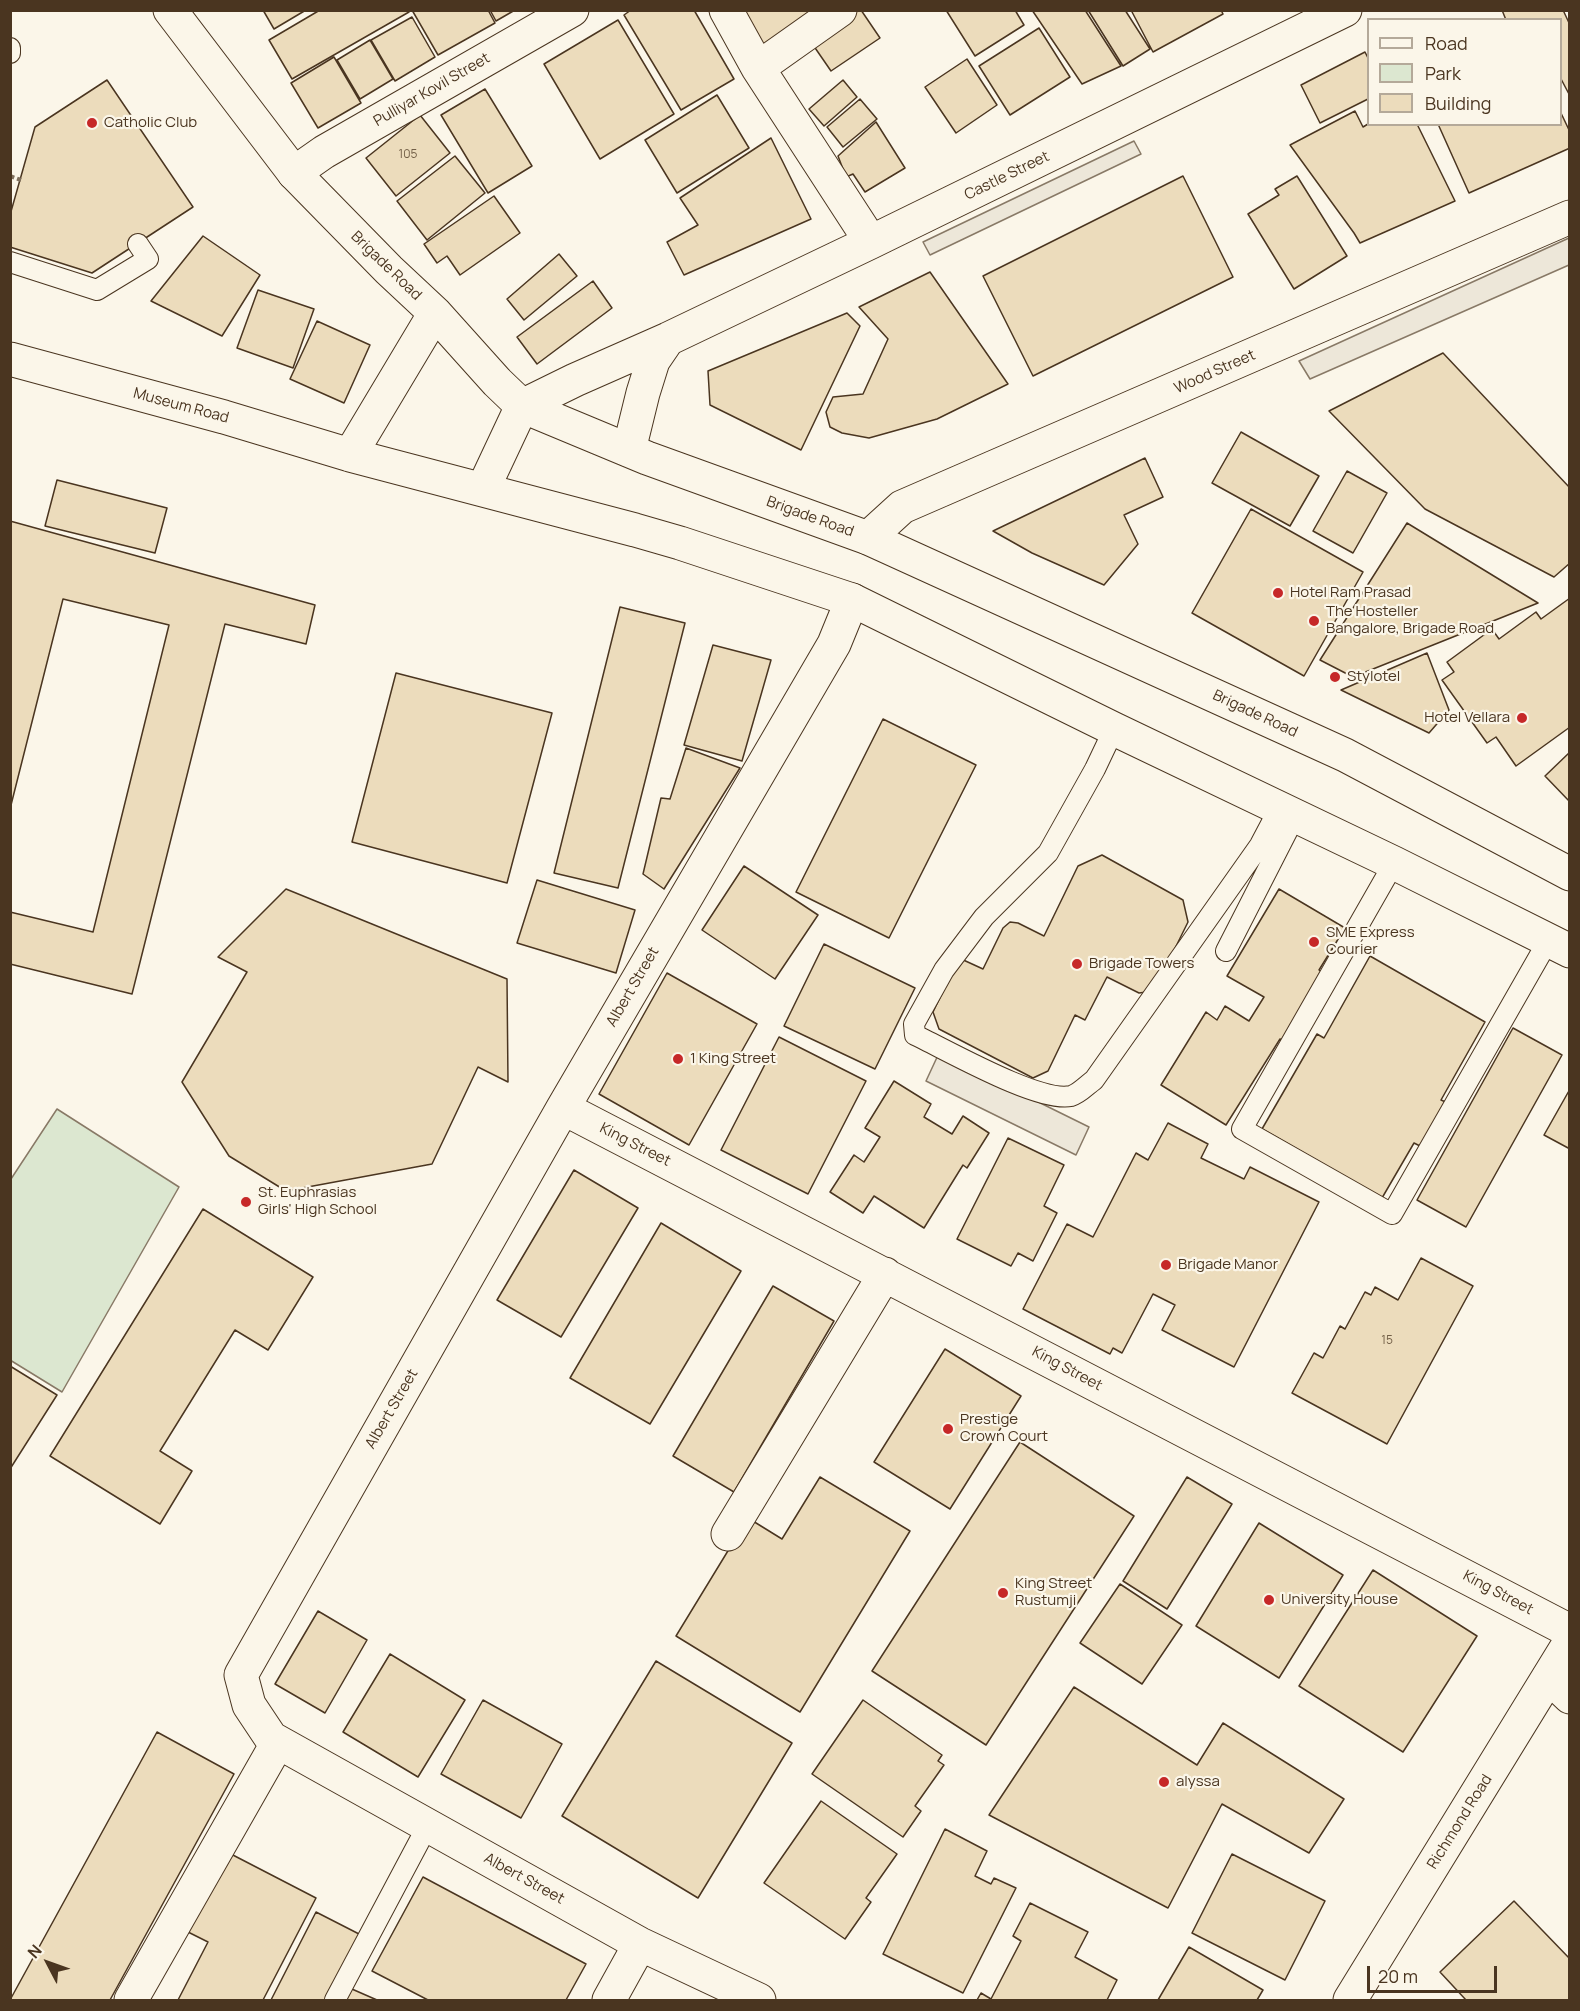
<!DOCTYPE html>
<style>
body{margin:0}
#map{position:relative;width:1580px;height:2011px;overflow:hidden;background:#fbf6e9;font-family:Manrope,sans-serif}
canvas{display:block}
.frame{position:absolute;inset:0;border:12px solid #4a3520;pointer-events:none}
.legend{position:absolute;left:1367px;top:18px;width:195px;height:108px;box-sizing:border-box;background:#fbf6e9;border:2px solid #b4a999;margin:0;padding:8px 10px;list-style:none;font-size:18px;color:#4a3520}
.legend li{display:flex;align-items:center;gap:12px;height:30px}
.legend b{width:30px;border:2px solid #b4a999}
.north{position:absolute;left:18px;top:1933px;width:60px;height:60px;-webkit-text-stroke:4px #fbf6e9;paint-order:stroke;rotate:311deg;font-size:16px;font-weight:700;line-height:24px;text-align:center;color:#4a3520}
.north::after{content:'';display:block;margin:auto;width:21px;height:27px;background:#4a3520;clip-path:polygon(50% 0,100% 100%,50% 72%,0 100%)}
.scale{position:absolute;left:1367px;top:1966px;width:130px;height:27px;box-sizing:border-box;border:3px solid #4a3520;border-top:0;padding-left:8px;font-size:18px;line-height:21px;white-space:nowrap;color:#4a3520;-webkit-text-stroke:4px #fbf6e9;paint-order:stroke}
</style>
<div id="map">
<canvas width="1580" height="2011"></canvas>
<div class="frame"></div>
<ul class="legend">
<li><b style="height:8px;background:#fbf6e9"></b>Road</li>
<li><b style="height:16px;background:#dce7d0"></b>Park</li>
<li><b style="height:16px;background:#ecdcbc"></b>Building</li>
</ul>
<div class="north">N</div>
<div class="scale">20 m</div>
</div>
<script>
const g = document.querySelector('canvas').getContext('2d');
g.lineJoin = 'round';
function fill(path, color) {
  g.fillStyle = color;
  g.fill(path, 'evenodd');
}
function trace(path, color, width, dash) {
  g.strokeStyle = color;
  g.lineWidth = width;
  g.lineCap = dash ? 'butt' : 'round';
  g.setLineDash(dash || []);
  g.stroke(path);
}
function drawText(font, color, halo, rows, align = 'center') {
  g.font = font + ' Manrope,sans-serif';
  g.lineWidth = 4.5;
  g.setLineDash([]);
  g.textBaseline = 'middle';
  g.strokeStyle = halo;
  g.fillStyle = color;
  for (const [text, x, y, turn = 0] of rows) {
    g.save();
    g.translate(x, y);
    g.rotate((+turn || 0) * Math.PI / 180);
    g.textAlign = isNaN(turn) ? turn : align;
    if (halo) g.strokeText(text, 0, 0);
    g.fillText(text, 0, 0);
    g.restore();
  }
}
const green = new Path2D(`
 M57,1109L179,1187L62,1392L10,1360L11,1179Z`);
fill(green, '#dce7d0');
trace(green, '#887966', 1.5);
const parking = new Path2D(`
 M1134,141L1141,154L930,255L923,242Z
 M1569,238V265L1310,379L1299,361Z
 M939,1053L1089,1127L1076,1155L926,1081Z`);
fill(parking, '#ede7d9');
trace(parking, '#887966', 1.5);
const building = new Path2D(`
 M263,10H306L274,29Z
 M320,10H408L409,12L292,79L269,40Z
 M412,10H488L495,23L438,55Z
 M490,10H515L496,21Z
 M631,10H694L734,79L681,110L624,15Z
 M737,10H809L816,22L763,54Z
 M857,10H861L880,38L831,71L811,42Z
 M946,10H1015L1024,25L975,56Z
 M1032,10H1085L1121,66L1082,84Z
 M1088,10H1125L1150,49L1123,66Z
 M1131,10H1221L1223,14L1153,52Z
 M1502,10H1563L1570,25V96L1560,77V20H1506Z
 M412,17L435,57L395,81L371,40Z
 M618,20L674,114L600,159L544,64Z
 M1039,28L1070,77L1010,115L979,66Z
 M370,40L393,79L360,99L337,60Z
 M1365,52L1368,58V99L1320,123L1301,85Z
 M334,57L361,103L318,128L291,83Z
 M967,59L997,105L956,133L925,87Z
 M107,80L193,207L92,273L10,247V215L35,127Z
 M843,80L857,97L824,126L809,109Z
 M485,89L532,166L488,193L441,115Z
 M717,95L749,148L677,193L645,140Z
 M860,99L877,119L843,147L827,127Z
 M1355,111L1363,127L1368,124H1417L1455,201L1360,243L1354,233L1290,145Z
 M1560,111L1570,132V148L1469,193L1438,124H1560Z
 M420,115L450,153L396,196L366,158Z
 M876,122L905,168L865,192L853,174L846,177L838,156Z
 M771,138L811,219L684,275L667,242L698,225L680,198Z
 M455,156L485,193L427,240L397,201Z
 M1183,176L1233,277L1033,376L983,276Z
 M1297,176L1347,256L1294,289L1248,214L1279,195L1275,189Z
 M494,196L520,233L460,275L447,256L437,263L424,244Z
 M203,236L260,275L222,336L151,301Z
 M559,254L577,276L524,320L507,299Z
 M930,272L1008,384L937,419L869,438L842,433L830,427L826,412L833,397L863,394L888,339L859,307Z
 M593,281L612,308L537,364L517,337Z
 M258,290L314,309L293,368L237,348Z
 M847,313L860,326L801,450L710,405L708,371Z
 M317,321L370,345L344,403L290,379Z
 M1443,353L1570,488V563L1554,577L1425,509L1329,411Z
 M1241,432L1319,476L1290,526L1212,483Z
 M1145,458L1163,497L1124,515L1138,544L1104,585L1032,553L993,531Z
 M1347,471L1387,493L1353,553L1313,531Z
 M57,480L167,508L155,553L45,526Z
 M1251,509L1363,572L1304,676L1192,613Z
 M10,521L315,605L306,644L225,624L132,994L10,964V912L93,932L169,625L63,599L10,809Z
 M1407,523L1538,603L1353,677L1320,660Z
 M1570,598V727L1516,766L1496,737L1487,743L1442,680L1454,672L1447,662L1492,629L1499,639L1536,612L1541,619Z
 M620,607L685,623L618,888L554,873Z
 M713,645L771,660L742,761L684,745Z
 M1427,653L1449,710L1429,733L1341,690Z
 M396,673L552,713L507,883L352,842Z
 M883,719L976,765L889,938L796,892Z
 M686,748L740,768L664,889L643,874L661,798L670,799Z
 M1570,752V802L1545,776Z
 M1102,855L1183,900L1188,922L1154,991L1139,993L1107,977L1085,1020L1075,1015L1048,1071L1033,1078L939,1029L933,1012L959,958L983,969L1003,928L1010,922L1018,923L1044,936L1078,866Z
 M744,866L818,915L775,979L702,930Z
 M537,880L635,910L616,973L517,943Z
 M286,889L507,979L508,1082L478,1067L432,1164L286,1191L229,1156L182,1082L247,972L218,957Z
 M1279,889L1345,928L1319,970L1326,975L1286,1042L1280,1039L1226,1125L1161,1085L1206,1012L1217,1020L1225,1006L1249,1021L1264,997L1227,976Z
 M824,944L915,988L875,1069L784,1026Z
 M1370,956L1485,1022L1441,1100L1448,1103L1422,1147L1414,1143L1382,1198L1262,1129L1317,1034L1324,1038Z
 M667,973L757,1024L689,1145L599,1094Z
 M1513,1028L1562,1055L1466,1227L1417,1200Z
 M779,1037L866,1081L808,1194L721,1150Z
 M894,1081L931,1104L924,1117L952,1134L963,1116L989,1133L967,1168L963,1165L924,1228L874,1196L863,1213L830,1192L854,1155L864,1162L880,1137L865,1128Z
 M1570,1089V1149L1544,1135Z
 M1168,1123L1208,1144L1201,1158L1244,1179L1250,1167L1319,1202L1234,1367L1162,1330L1175,1305L1153,1294L1122,1353L1113,1348L1110,1354L1023,1309L1067,1224L1093,1237L1136,1153L1148,1160Z
 M1008,1138L1064,1165L1044,1206L1057,1213L1033,1261L1018,1253L1011,1266L957,1239Z
 M574,1170L638,1208L561,1337L497,1300Z
 M203,1209L313,1277L268,1350L235,1330L160,1451L192,1471L160,1524L50,1456Z
 M661,1223L741,1271L650,1424L570,1378Z
 M1421,1258L1473,1286L1387,1444L1292,1393L1314,1353L1323,1358L1340,1326L1345,1329L1365,1292L1371,1295L1375,1287L1398,1300Z
 M773,1286L834,1321L734,1492L673,1456Z
 M945,1349L1021,1396L950,1509L874,1462Z
 M10,1366L57,1395L10,1469Z
 M1020,1442L1134,1516L986,1745L872,1671Z
 M820,1477L910,1531L800,1712L676,1636L748,1518L782,1539Z
 M1187,1477L1232,1504L1167,1609L1123,1581Z
 M1259,1523L1343,1575L1279,1678L1196,1626Z
 M1373,1570L1477,1636L1403,1752L1299,1686Z
 M1120,1584L1182,1625L1142,1684L1080,1643Z
 M318,1611L367,1640L325,1713L275,1684Z
 M390,1654L465,1700L418,1777L343,1732Z
 M656,1661L792,1743L698,1898L562,1816Z
 M1074,1687L1197,1765L1223,1723L1344,1799L1309,1853L1222,1804L1168,1908L989,1815Z
 M483,1700L562,1744L521,1818L441,1774Z
 M863,1700L942,1755L938,1761L944,1765L915,1806L921,1811L903,1837L812,1774Z
 M157,1732L234,1774L110,2000H10Z
 M821,1801L897,1854L866,1898L871,1902L845,1939L764,1883Z
 M945,1829L987,1851L975,1876L991,1884L994,1878L1016,1888L963,1993L883,1954Z
 M229,1853L316,1898L263,2000H178L208,1942L188,1932Z
 M1232,1854L1325,1901L1285,1980L1192,1933Z
 M423,1877L586,1964L566,2000H428L372,1971Z
 M1514,1901L1570,1959V2000H1466L1440,1972Z
 M1030,1903L1088,1932L1075,1957L1117,1980L1107,2000H977L981,1993L991,1999L1021,1941L1013,1936Z
 M316,1912L361,1935L328,2000H271Z
 M1189,1947L1263,1990L1257,2000H1158Z
 M345,1986L377,2000H338Z`);
fill(building, '#ecdcbc');
trace(building, '#4a3520', 1.5);
const service = new Path2D(`
 M10,48V53
 M10,262L97,290L148,259L138,244
 M1114,729L1095,769L1048,853L984,917L944,970L914,1024L915,1035C947,1050 1039,1103 1071,1096C1079,1094 1087,1085 1094,1080L1260,845L1279,809
 M1394,863L1242,1129L1392,1214L1548,941
 M1226,951L1295,816
 M335,2000L428,1825`);
const minor = new Path2D(`
 M726,10L758,68L871,242
 M758,68L840,10
 M294,173L324,152L572,10
 M629,450L643,393L653,361L668,339
 M483,489L522,406L575,380L668,339L871,242L1345,10
 M868,538L902,507L1570,217
 M563,1108L1570,1631
 M728,1534L885,1274
 M1549,1677L1570,1697
 M131,2000L278,1742
 M609,2000L640,1944
 M759,2000L640,1944L271,1738L249,1705L241,1675L563,1108L834,644L852,600`);
const secondary = new Path2D(`
 M170,10L294,173L389,270L435,313L497,382L522,406L647,458L868,538L1345,755L1570,874
 M10,359L224,417L350,455L635,530L680,543L852,600L1114,729L1394,863L1570,951
 M350,455L435,313`);
const primary = new Path2D(`
 M1350,2000L1570,1642`);
trace(service, '#4a3520', 22);
trace(minor, '#4a3520', 35);
trace(secondary, '#4a3520', 35);
trace(primary, '#4a3520', 35);
trace(new Path2D(`
 M10,176L21,180`), '#7f6f5c', 4, [4.5, 3]);
trace(service, '#fbf6e9', 20);
trace(minor, '#fbf6e9', 33);
trace(secondary, '#fbf6e9', 33);
trace(primary, '#fbf6e9', 33);
for (const [x, y, r, color] of [
 [92,123,6,"#c62828"],
 [1278,593,6,"#c62828"],
 [1314,621,6,"#c62828"],
 [1335,677,6,"#c62828"],
 [1522,718,6,"#c62828"],
 [1314,942,6,"#c62828"],
 [1077,964,6,"#c62828"],
 [678,1059,6,"#c62828"],
 [246,1202,6,"#c62828"],
 [1166,1265,6,"#c62828"],
 [948,1429,6,"#c62828"],
 [1003,1593,6,"#c62828"],
 [1269,1600,6,"#c62828"],
 [1164,1782,6,"#c62828"]
]) {
  const dot = new Path2D();
  dot.arc(x, y, r, 0, 2 * Math.PI);
  g.fillStyle = color;
  g.fill(dot);
  trace(dot, '#fbf6e9', 2);
}
drawText('12px', '#725f47', null, [
 ["105",408,155],
 ["15",1387,1341]
]);
drawText('15px', '#4a3520', '#fbf6e9', [
 ["Pulliyar Kovil Street",432,90,-30],
 ["Castle Street",1007,176,-26],
 ["Brigade Road",386,266,44],
 ["Wood Street",1215,372,-24],
 ["Museum Road",181,406,15],
 ["Brigade Road",810,517,20],
 ["Brigade Road",1255,714,25],
 ["Albert Street",633,987,-60],
 ["King Street",635,1145,27],
 ["King Street",1067,1369,28],
 ["Albert Street",392,1409,-60],
 ["King Street",1498,1593,28],
 ["Richmond Road",1460,1822,-58],
 ["Albert Street",524,1879,29]
]);
drawText('15px', '#4a3520', '#fbf6e9', [
 ["Catholic Club",104,123],
 ["Hotel Ram Prasad",1290,593],
 ["The Hosteller",1326,612],
 ["Bangalore, Brigade Road",1326,629],
 ["Stylotel",1347,677],
 ["Hotel Vellara",1510,718,"right"],
 ["SME Express",1326,933],
 ["Courier",1326,950],
 ["Brigade Towers",1089,964],
 ["1 King Street",690,1059],
 ["St. Euphrasias",258,1193],
 ["Girls' High School",258,1210],
 ["Brigade Manor",1178,1265],
 ["Prestige",960,1420],
 ["Crown Court",960,1437],
 ["King Street",1015,1584],
 ["Rustumji",1015,1601],
 ["University House",1281,1600],
 ["alyssa",1176,1782]
], 'left');
</script>
